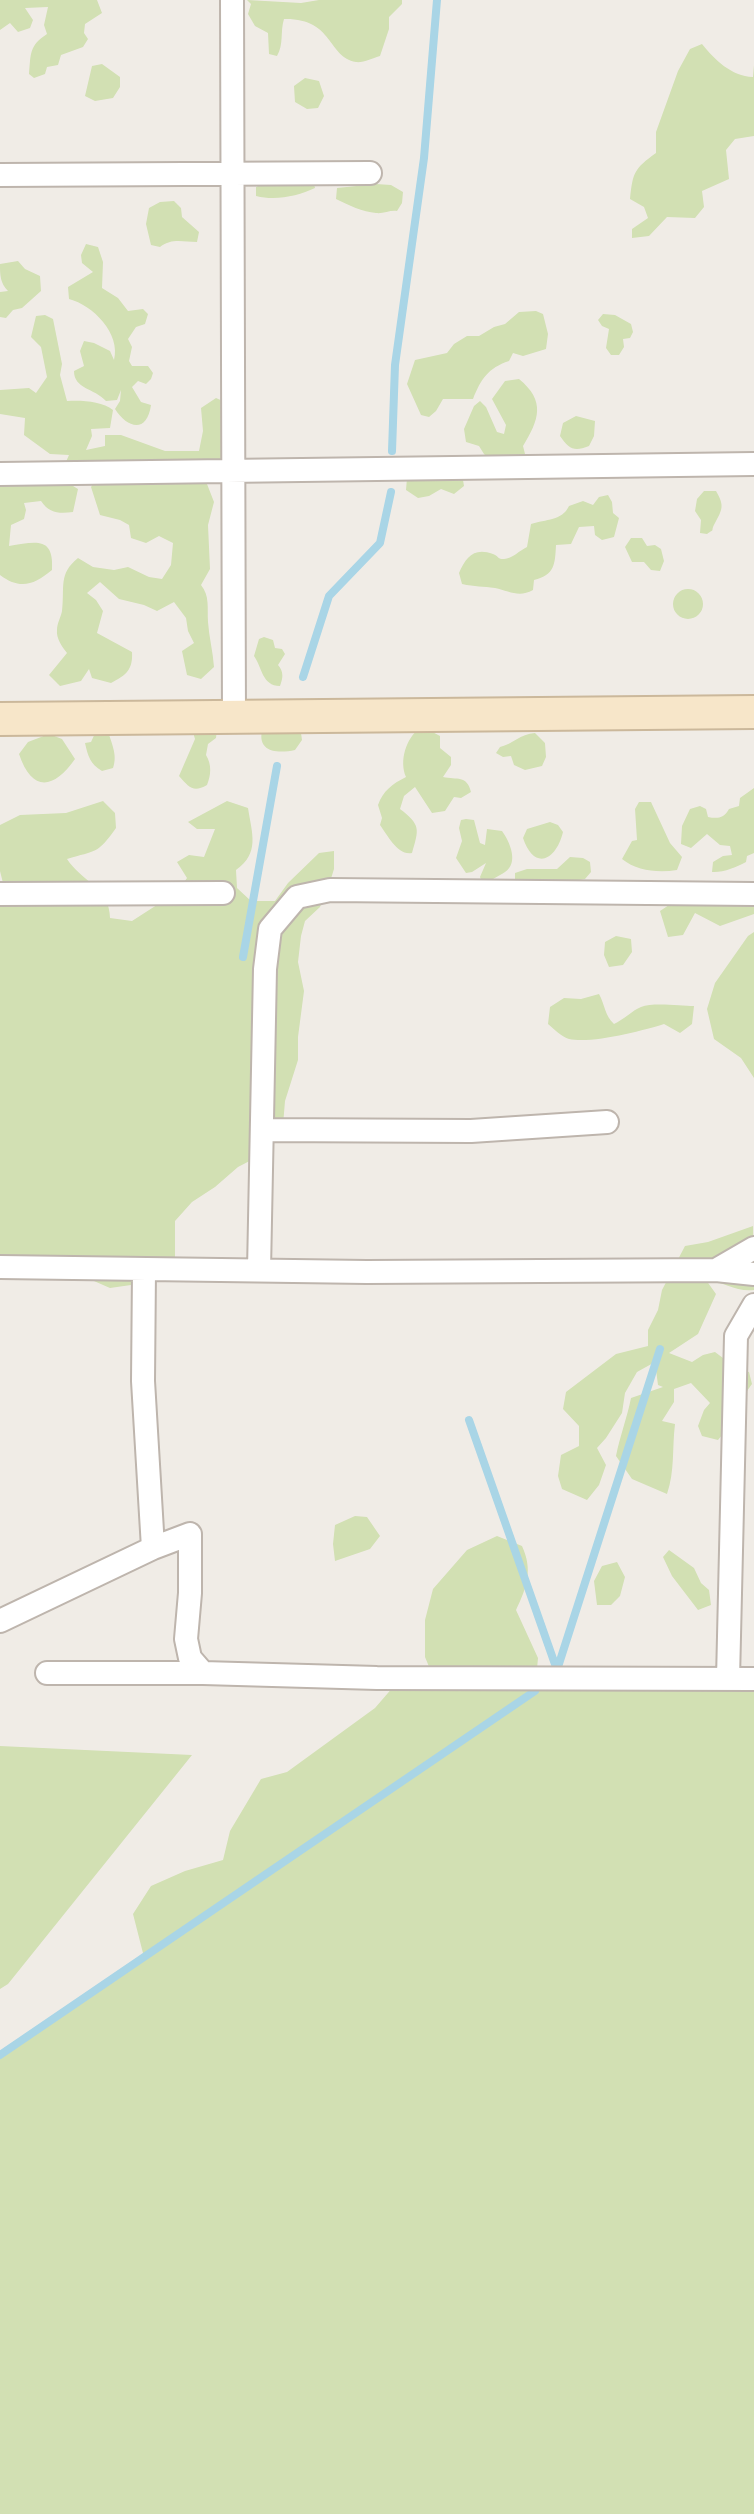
<!DOCTYPE html>
<style>
body{margin:0}
canvas{display:block;background:#f0ece6}
</style>
<canvas width="754" height="2514"></canvas>
<script>
const g = document.querySelector('canvas').getContext('2d');
g.lineJoin = 'round';
function fill(path, color) {
  g.fillStyle = color;
  g.fill(path, 'evenodd');
}
function trace(path, color, width, dash) {
  g.strokeStyle = color;
  g.lineWidth = width;
  g.lineCap = dash ? 'butt' : 'round';
  g.setLineDash(dash || []);
  g.stroke(path);
}
fill(new Path2D(`
 M0,0H97L102,13L85,24L84,33L88,39L83,47L61,55L58,65L47,67L45,74L34,78L29,74C31,53 29,46 47,34L44,25L48,7L25,8L33,20L30,28L18,32L10,23L0,30Z
 M247,0L301,3L319,0H402V4L389,17V29L380,56C373,58 363,63 356,62C327,57 334,18 284,19C280,32 284,44 277,56L269,54L268,33L255,26L248,14L251,4Z
 M702,44C715,60 731,76 753,77L754,65V136L735,139L726,150L729,179L702,191L704,207L695,218L667,217L649,236L632,238V229L648,218L644,207L630,199C633,172 634,169 656,153V132L678,71L690,49Z
 M102,64L120,77V87L113,98L95,101L85,96L92,66Z
 M305,78L319,81L324,96L318,108L307,109L295,102L294,86Z
 M269,180H313L315,188C298,196 276,201 256,196V187Z
 M376,184L391,185L403,192L402,203L397,211C390,210 383,214 376,213C363,212 348,205 336,199L337,188Z
 M174,201L181,208L182,217L199,232L197,242C182,242 172,238 160,247L151,245L146,224L149,208L160,202Z
 M86,244L98,247L103,262L102,288L118,298L128,311L143,309L148,314L145,324L136,327L128,339L132,347L129,361L132,366H148L153,373L151,379L146,384L138,381L132,387L141,402L151,405C147,434 127,428 115,409L120,401L121,390L117,400L106,401C94,388 74,389 74,371L84,366L80,351L84,341L94,343L110,351L114,360C121,334 93,305 69,299L68,287L93,272L82,263L81,255Z
 M18,261L25,269L40,276L41,291L22,308L13,310L6,318L0,317V292L8,291C0,283 0,275 0,264Z
 M536,311L543,314L548,334L546,349L523,356L513,353L509,361C488,368 481,379 473,399H443L436,411L429,417L421,415L407,384L415,360L447,353L454,344L467,336H479L494,327L505,324L519,312Z
 M603,314L615,315L631,324L633,332L630,338L623,339L624,347L619,355H611L606,348L609,329L602,326L598,320Z
 M45,315L53,319L62,364L60,375L67,401C81,400 102,401 113,410L110,428L91,429L92,436L86,450L105,446V435H121L165,451H199L203,431L201,408L216,398L225,402L226,447L219,466L65,464L69,455L50,454L24,435L25,418L0,414V390L29,388L36,393L47,377L41,347L31,337L36,316Z
 M519,379C546,401 539,420 523,446L525,454L510,463L494,464L484,454L479,446L466,442L464,429L474,406L480,401L486,407L497,432L504,434L506,425L492,399L505,381Z
 M576,416L595,421L594,436L589,446C574,452 569,449 560,436L563,423Z
 M0,474L68,483L78,489L73,512C59,514 49,513 41,501L24,503L26,510L24,519L11,525L9,546C36,542 54,536 52,570C34,585 20,590 0,575Z
 M462,474L464,486L454,494L441,489L429,496L418,498L406,490L407,478Z
 M185,477L207,484L214,502L208,525L210,569L201,585C210,596 207,608 208,622C209,637 213,652 214,667L201,679L187,675L182,651L194,643L188,631L186,618L174,602L157,611L144,605L119,599L100,582L87,593L96,600L103,611L97,633L132,652C133,670 126,675 111,683L92,678L89,669L81,681L60,686L49,675L67,653C62,647 56,638 57,630C57,623 61,617 62,611C65,587 58,574 78,558L93,567L114,570L128,567L149,577L162,579L171,565L173,543L159,536L146,543L131,538L129,525L120,520L100,515L91,487L96,480C127,482 156,488 185,477Z
 M704,491H716C725,506 722,510 715,523C709,534 717,527 707,534L700,533L701,520L695,511L697,499Z
 M608,495L612,502L613,513L619,518L614,537L602,540L595,535L594,526L579,527L571,544L556,545C555,564 555,575 534,580L533,590C519,598 509,591 495,588C483,586 475,587 462,584L459,573C466,557 474,547 493,554C500,557 497,559 504,559C512,559 520,550 527,547L531,524C546,519 562,521 569,506L583,501L593,505L599,497Z
 M631,538H642L647,546L655,545L661,549L664,561L660,571L651,570L644,562H632L625,547Z
 M673 604a15 15 0 1 1 30 0a15 15 0 1 1-30 0Z
 M264,637L273,640L275,648L282,649L285,654L278,665C284,672 283,678 280,686C262,686 262,667 254,656L259,639Z
 M290,724L301,733L302,740L295,750C277,754 255,752 263,727Z
 M107,728C111,743 118,754 113,768L102,771C90,764 88,756 85,743L91,742L97,729Z
 M420,728H425L440,736V748L451,757V765L443,777C457,780 467,775 471,792L461,798L454,797L445,811L432,813L415,787L404,796L400,809C421,825 419,829 412,853C398,856 388,836 380,825L382,818L378,805C383,791 392,784 406,777C399,761 406,738 420,728Z
 M192,729H217L216,738L208,744L206,755C212,765 211,775 207,785C193,793 189,787 179,776L195,739Z
 M535,733L545,743L546,757L542,766L525,770L514,765L511,756L503,757L496,753L500,747C513,744 520,734 535,733Z
 M49,734L62,739L75,759C54,789 32,793 19,754L28,742Z
 M754,788V853L747,856L746,862C737,867 722,873 712,872L713,862L723,856L732,855L730,846L720,845L707,834L691,848L681,844L682,826L690,809L700,806L706,809L708,817C718,819 724,818 729,809L739,806L740,798Z
 M103,801L115,813L116,828C97,855 96,850 67,859C81,881 110,888 110,918L132,921L177,892L187,878L177,862L189,855L204,857L215,829H197L188,822L227,801L248,808C252,834 260,853 236,870L237,888L251,901H275L288,883L319,853L334,851V869L328,888L320,907L305,921L301,936L298,962L304,991L298,1037V1060L285,1101L283,1125L265,1153L238,1167L215,1187L192,1202L175,1221V1258L159,1281L110,1288L87,1278L0,1262V904L3,899V883L0,871V825L20,815L66,813Z
 M639,802H651L670,843L682,857L677,870C658,873 637,871 622,859L632,841L637,840L635,809Z
 M466,819L474,820L480,843L485,845L487,829L502,831C510,842 519,863 505,872C499,876 493,878 488,883L482,882L480,877L486,863L472,872L466,873L456,858L462,841L459,828L461,820Z
 M550,822L558,825L563,832C556,861 534,871 523,838L527,829Z
 M570,857L583,858L590,862L591,872L585,879L573,881L572,886L515,889V873L527,869H557Z
 M754,901V914L720,926L695,913L683,935L668,937L660,911L672,903L724,906Z
 M754,932V1078L741,1058L714,1039L707,1009L715,983L748,936Z
 M616,936L631,939L632,952L623,965L609,967L604,955L605,942Z
 M599,994C605,1005 605,1016 614,1024C623,1020 633,1010 641,1007C653,1002 681,1006 694,1006L692,1024L680,1033L664,1024C642,1031 591,1044 569,1039C562,1037 554,1029 548,1024L550,1007L564,998L581,999Z
 M753,1226L754,1290C736,1292 724,1282 706,1280L716,1294L698,1334L669,1353L692,1362L703,1355L715,1352L735,1367L749,1372L752,1384C738,1401 733,1424 718,1440L702,1436L698,1426L704,1410L710,1403L691,1383L674,1389V1402L662,1421L675,1424C672,1448 675,1471 667,1494L632,1479L616,1456C620,1436 627,1418 631,1398L663,1387L658,1385L655,1362L637,1372L625,1393L622,1413L606,1438L597,1448L606,1465L599,1485L587,1500L562,1489L558,1476L561,1455L579,1446V1426L563,1409L566,1392L616,1354L648,1346V1330L658,1310L662,1290L685,1246L708,1242Z
 M355,1516L367,1517L380,1536L370,1549L335,1561L333,1544L335,1525Z
 M497,1536L522,1546C533,1570 527,1587 516,1610L538,1658L535,1691L754,1684V2514H0V2055L144,1957L133,1914L151,1886L185,1871L223,1860L230,1831L261,1779L287,1772L375,1708L394,1686L435,1681L425,1657V1620L433,1589L467,1550Z
 M669,1550L694,1568L701,1583L709,1590L711,1605L698,1610L672,1576L663,1557Z
 M617,1562L625,1577L620,1596L611,1605H597L594,1581L602,1566Z
 M0,1746L192,1755L8,1984L0,1989Z`), '#d2e0b3');
trace(new Path2D(`
 M392,451L395,365L424,158L437,0
 M303,677L329,596L380,543L391,492
 M243,957L277,766
 M469,1420L557,1670
 M557,1670L660,1349
 M0,2055L535,1691`), '#a9d5e6', 8);
const street = new Path2D(`
 M232,0L234,718
 M0,175L370,173
 M0,474L754,464
 M0,894L223,893
 M262,1130L471,1131L607,1122
 M0,1267L367,1272L716,1270L754,1274
 M259,1270L265,969L270,929L297,897L330,890L754,894
 M716,1270L754,1248
 M144,1271L143,1381L153,1548
 M0,1621L153,1548L190,1534V1593L186,1639L190,1658L203,1673
 M47,1673H203L377,1678L754,1679
 M728,1679L736,1336L754,1305`);
const secondary = new Path2D(`
 M0,719L754,712`);
trace(street, '#beb5ad', 26);
trace(secondary, '#cbb89b', 36);
trace(street, '#fff', 22);
trace(secondary, '#f7e6c9', 32);
</script>
